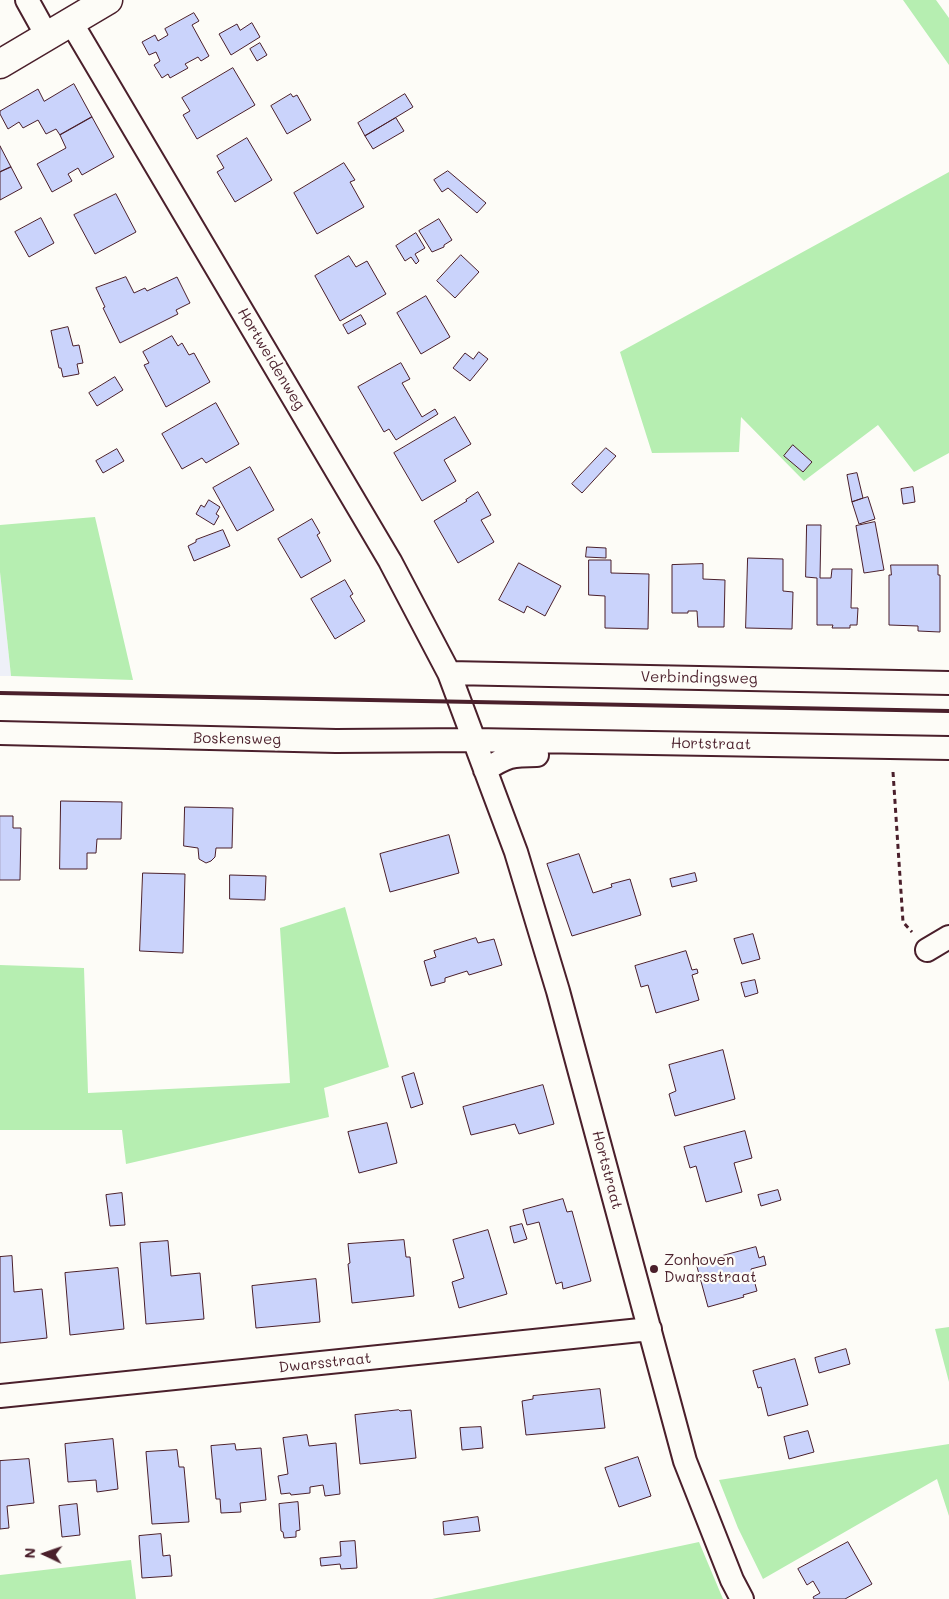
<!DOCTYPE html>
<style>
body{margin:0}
#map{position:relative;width:949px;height:1599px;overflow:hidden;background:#fdfcf7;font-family:Mali,sans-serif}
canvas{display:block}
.north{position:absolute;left:20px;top:1529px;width:50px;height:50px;-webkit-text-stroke:4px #fdfcf7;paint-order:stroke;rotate:273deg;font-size:14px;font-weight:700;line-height:20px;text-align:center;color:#4a1f2b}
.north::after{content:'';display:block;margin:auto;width:18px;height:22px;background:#4a1f2b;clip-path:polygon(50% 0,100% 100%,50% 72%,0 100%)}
</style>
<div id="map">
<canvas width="949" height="1599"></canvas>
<div class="north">N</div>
</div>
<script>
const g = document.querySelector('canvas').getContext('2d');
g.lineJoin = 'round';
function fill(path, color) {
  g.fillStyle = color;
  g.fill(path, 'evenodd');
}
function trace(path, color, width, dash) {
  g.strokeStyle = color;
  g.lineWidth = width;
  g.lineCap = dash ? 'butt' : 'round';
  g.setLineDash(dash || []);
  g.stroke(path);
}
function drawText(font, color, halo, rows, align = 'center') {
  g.font = font + ' Mali,sans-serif';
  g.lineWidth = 4.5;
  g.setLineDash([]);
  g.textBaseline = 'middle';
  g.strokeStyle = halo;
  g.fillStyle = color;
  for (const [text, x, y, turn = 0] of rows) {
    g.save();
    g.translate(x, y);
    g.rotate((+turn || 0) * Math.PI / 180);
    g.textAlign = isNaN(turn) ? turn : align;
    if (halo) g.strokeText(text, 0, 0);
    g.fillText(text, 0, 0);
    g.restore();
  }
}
fill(new Path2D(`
 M0,572L11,676H0Z`), '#eef0f8');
fill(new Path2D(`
 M903,0H936L949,18V65Z
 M949,172V453L914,472L878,425L804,481L741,417L739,452L652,453L620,352Z
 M95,517L133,680L11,676L0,572V525Z
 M345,907L389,1067L324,1088L329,1117L126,1164L122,1130H0V965L84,968L88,1093L290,1083L280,928Z
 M949,1327V1382L935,1329Z
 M949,1444V1516L937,1479L763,1579L738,1528L719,1480Z
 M699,1542L723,1599H432Z
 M131,1560L136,1599H0V1575Z`), '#b6eeb1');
const building = new Path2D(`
 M194,13L199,21L192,25L209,56L201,61L198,57L185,64L188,68L170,78L168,74L162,78L154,65L160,61L156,52L149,55L142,42L155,35L158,41L168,35L165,29Z
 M252,23L260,37L231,55L219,34L237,24L240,30Z
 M260,43L267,55L257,61L250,49Z
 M233,68L255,105L197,139L183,115L190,111L182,98Z
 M74,84L92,117L60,135L56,129L46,134L38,120L23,128L19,122L8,129L0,114V111L38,89L44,101Z
 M291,94L293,97L297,95L311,120L287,134L271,106Z
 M405,94L413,107L365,136L358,123Z
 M92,117L114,157L82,175L78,168L68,174L72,181L52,192L37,164L66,148L60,135Z
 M396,118L404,131L373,149L365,136Z
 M247,138L272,180L235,202L217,172L224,168L217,156Z
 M0,146L11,167L0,172Z
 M344,163L355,180L350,182L364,207L317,234L294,193Z
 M11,167L22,188L0,200V172Z
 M448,171L486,203L477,213L448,188L442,192L434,180Z
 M116,194L136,232L95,254L74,215Z
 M41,218L54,243L29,257L15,232Z
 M439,219L452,240L444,245V247L432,252L419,231Z
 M416,233L425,248L415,254L419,261L416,264L411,257L405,261L396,246Z
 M461,255L479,272L455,298L437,281Z
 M349,256L356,267L367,261L386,294L340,321L315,276Z
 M126,277L134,293L145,288L147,291L177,277L190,303L176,310L178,314L120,343L103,308L105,307L96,288Z
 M426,296L450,337L421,354L397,313Z
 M361,315L366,324L348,334L343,325Z
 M68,327L73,346L79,345L83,363L77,364L79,374L63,377L61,368H59L51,331Z
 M172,336L178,346L182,343L189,355L194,353L210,382L166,407L144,365L149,363L143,352Z
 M479,352L488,359L470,381L453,368L465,353L473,359Z
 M401,363L410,379L402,383L422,417L435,409L438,414L396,440L389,429L384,432L358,387Z
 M115,377L123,390L97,406L89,393Z
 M216,403L239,444L206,463L202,458L182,469L162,434Z
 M455,417L471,444L444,460L456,481L422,501L394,453Z
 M793,445L812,462L803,472L784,456Z
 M606,448L616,456L582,493L572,484Z
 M117,449L124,461L103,473L96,461Z
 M250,467L274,510L237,531L213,488Z
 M857,473L863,498L852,502L847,475Z
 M913,487L915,502L903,504L901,489Z
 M478,492L491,515L481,520L494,542L458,563L434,521L467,501L466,500Z
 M868,497L875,519L859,524L852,502Z
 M209,500L220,507L216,514L219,516L214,525L196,514L201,505L204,507Z
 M312,519L320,533L317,535L331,561L301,578L278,539Z
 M875,522L884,570L864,573L856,526Z
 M807,525H821L820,578H831L832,569H852L851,608H858L857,625H850V628H832L833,625H817V578L806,577Z
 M223,530L230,546L194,561L188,546L196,542V540Z
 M587,547L606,548V558L586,557Z
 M748,558L783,559V591L793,592L792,629L746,628Z
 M589,560H611V573L649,574L648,629L605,628V596L589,595Z
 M519,563L561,586L545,616L527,606L524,613L499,600Z
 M703,564V579L725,580L724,627H698L697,611H688V613H672V565Z
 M891,565H938V575H940V632L918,631V626L889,625V575H891Z
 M345,580L353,594L350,596L365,621L335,639L311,599Z
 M61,801L122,802L121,839H97L96,853H87V869H60Z
 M185,807L233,808L232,848H216L215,857L211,861L206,863L199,859L198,848L184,846Z
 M0,816H13V828H21L20,880H0Z
 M449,835L459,873L390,892L380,854Z
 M579,854L593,893L612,887L611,884L630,879L641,915L572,936L547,864Z
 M143,873L185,874L183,953L140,951Z
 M695,873L697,881L672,887L670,879Z
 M230,875L266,876L265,900L230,899Z
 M753,934L760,959L742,964L734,939Z
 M476,938L478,943L494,939L502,965L469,975L467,971L445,978V982L431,986L424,961L436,957L434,951Z
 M686,951L692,970L697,969L698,973L692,975L699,1000L656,1013L648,985L641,987L635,966Z
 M755,980L758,993L745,997L741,983Z
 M723,1050L735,1099L675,1116L669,1094L676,1091L669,1065Z
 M414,1073L423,1104L411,1108L402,1077Z
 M543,1085L554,1124L519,1134L515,1124L471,1135L463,1107Z
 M387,1123L397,1163L359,1173L348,1132Z
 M745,1131L752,1158L734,1163L742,1192L706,1202L696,1166L690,1168L684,1147Z
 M778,1190L781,1200L761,1206L758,1195Z
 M122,1193L125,1225L110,1226L106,1195Z
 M563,1199L567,1212L572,1211L591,1281L563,1289L562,1282L556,1284L539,1222L527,1225L523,1210Z
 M522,1224L527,1239L514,1243L510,1227Z
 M488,1230L507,1294L459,1308L452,1282L464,1278L453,1240Z
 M404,1240L406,1257H410L414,1296L352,1303L348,1264L350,1263L348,1244Z
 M168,1241L171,1276L200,1273L204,1319L146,1324L140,1243Z
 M756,1247L759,1258L764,1256L766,1265L751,1269L757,1291L743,1295L744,1297L708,1307L696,1263Z
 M12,1256L14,1292L42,1289L47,1338L0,1343V1257Z
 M118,1268L124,1329L70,1335L65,1273Z
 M316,1279L320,1322L256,1328L252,1286Z
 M846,1349L850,1364L819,1373L815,1358Z
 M795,1359L808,1405L768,1416L761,1387L758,1388L753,1371Z
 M600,1389L605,1428L526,1435L522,1401L533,1399V1396Z
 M399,1410L400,1411L411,1410L416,1458L360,1464L355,1415Z
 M481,1427L483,1448L462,1450L460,1428Z
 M808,1431L814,1452L789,1459L784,1437Z
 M307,1435L309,1446L336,1443L340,1494L325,1496L323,1485L310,1487V1493L291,1495L290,1493L281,1494L278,1476L288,1474L283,1438Z
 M113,1439L118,1489L97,1492L96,1480L68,1482L65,1444Z
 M235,1444L236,1450L261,1448L266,1500L240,1503L241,1512L221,1513L220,1499H216L211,1446Z
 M177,1450L179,1467H184L189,1522L152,1524L146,1452Z
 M638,1457L651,1496L619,1507L605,1468Z
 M29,1459L34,1503L7,1506L9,1528L0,1529V1461Z
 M298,1502L300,1530L296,1531V1537L284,1538L283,1532L281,1531L279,1504Z
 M77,1504L80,1535L62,1537L59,1506Z
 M478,1517L480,1531L444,1535L443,1522Z
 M161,1534L163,1556L170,1555L172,1576L142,1578L139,1536Z
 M355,1541L357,1568L341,1569L340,1564L321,1566L320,1558L341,1556L340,1542Z
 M848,1542L872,1584L845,1599H814L813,1597L820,1593L813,1581L807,1585L798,1569Z`);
fill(building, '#cad3fb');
trace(building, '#4a1f2b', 1);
const street = new Path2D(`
 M27,0L47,36
 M71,22L390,561L449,673L516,852L558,991L685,1461L732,1580L742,1599
 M449,673L949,683
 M0,733L336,741L473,740L949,748
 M485,770C507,756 511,755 537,755
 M927,950L949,937
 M0,1396L650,1329`);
const secondary = new Path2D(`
 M0,64L108,0`);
trace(street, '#4a1f2b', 26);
trace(secondary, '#4a1f2b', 31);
trace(new Path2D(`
 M893,772L903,922L912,932`), '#4a1f2b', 3, [5, 4]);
trace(street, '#fdfcf7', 22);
trace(secondary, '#fdfcf7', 28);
trace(new Path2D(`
 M0,693L949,711`), '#4a1f2b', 4);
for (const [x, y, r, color] of [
 [654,1269,5,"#4a1f2b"]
]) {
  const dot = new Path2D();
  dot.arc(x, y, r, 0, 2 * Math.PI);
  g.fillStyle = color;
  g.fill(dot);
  trace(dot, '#fdfcf7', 2);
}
drawText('15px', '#4a1f2b', '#fdfcf7', [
 ["Hortweidenweg",271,359,59],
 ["Verbindingsweg",699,678,1],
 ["Boskensweg",237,739,1],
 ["Hortstraat",711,744,1],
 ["Hortstraat",607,1170,75],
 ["Dwarsstraat",325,1363,-6]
]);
drawText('15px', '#4a1f2b', '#fdfcf7', [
 ["Zonhoven",664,1260],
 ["Dwarsstraat",664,1277]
], 'left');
</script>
